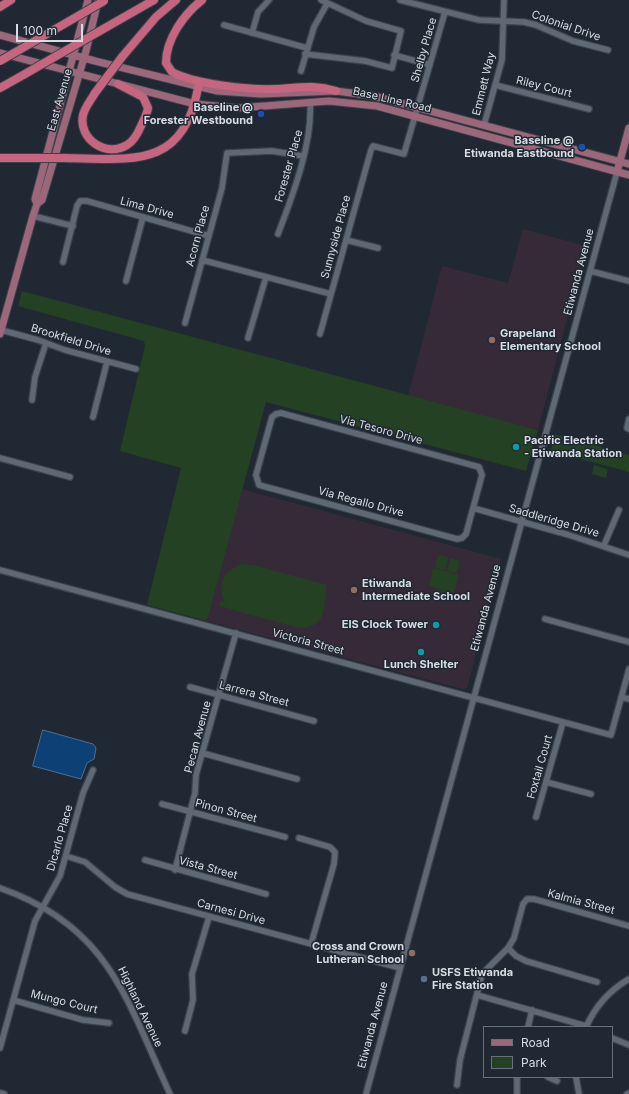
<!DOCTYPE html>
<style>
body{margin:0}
#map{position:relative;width:629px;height:1094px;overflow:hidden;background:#202833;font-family:Inter,sans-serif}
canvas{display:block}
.legend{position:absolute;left:483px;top:1026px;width:130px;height:52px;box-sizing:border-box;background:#202833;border:1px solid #69707a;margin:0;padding:5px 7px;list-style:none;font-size:12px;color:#d7dde4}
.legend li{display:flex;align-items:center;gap:8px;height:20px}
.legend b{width:20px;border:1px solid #69707a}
.scale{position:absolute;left:16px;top:24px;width:67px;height:18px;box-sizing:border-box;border:2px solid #d7dde4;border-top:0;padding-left:5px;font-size:12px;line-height:14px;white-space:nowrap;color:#d7dde4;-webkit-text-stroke:3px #202833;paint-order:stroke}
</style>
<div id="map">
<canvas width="629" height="1094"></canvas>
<ul class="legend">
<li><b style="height:5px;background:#9c667b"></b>Road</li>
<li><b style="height:11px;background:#254123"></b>Park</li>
</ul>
<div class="scale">100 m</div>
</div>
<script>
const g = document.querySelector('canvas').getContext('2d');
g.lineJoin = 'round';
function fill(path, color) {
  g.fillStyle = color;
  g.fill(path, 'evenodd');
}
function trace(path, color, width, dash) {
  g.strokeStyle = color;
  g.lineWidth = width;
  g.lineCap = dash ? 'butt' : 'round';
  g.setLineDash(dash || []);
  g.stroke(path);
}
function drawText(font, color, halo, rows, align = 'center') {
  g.font = font + ' Inter,sans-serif';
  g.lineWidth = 3;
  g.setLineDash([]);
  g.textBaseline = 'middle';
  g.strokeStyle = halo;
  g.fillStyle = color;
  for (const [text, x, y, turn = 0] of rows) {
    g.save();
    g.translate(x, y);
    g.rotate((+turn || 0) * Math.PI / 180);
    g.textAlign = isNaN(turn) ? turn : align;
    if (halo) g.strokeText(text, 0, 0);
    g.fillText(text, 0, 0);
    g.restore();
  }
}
fill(new Path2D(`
 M523,229L586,246L538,430L408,396L442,266L508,283Z
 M242,489L501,559L467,688L463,689L398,672L207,621Z`), '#362a39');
fill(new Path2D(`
 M22,291L538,430L526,471L266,402L207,621L147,605L181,468L120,451L145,346L144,341L18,306Z
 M555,434L629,455V472L551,451Z
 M594,465L608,469L606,478L592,474Z
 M438,555L448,557L445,570L435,567Z
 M451,558L460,561L457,573L447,571Z
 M241,564L253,565L327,585C322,605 330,627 299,628L219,606L221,601L225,602C217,585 223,571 241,564Z
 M433,568L459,575L454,593L429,586Z
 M437,589L454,593L451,602L435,597Z`), '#254123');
const water = new Path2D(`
 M43,730L93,744L96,748L94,759L87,763L81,779L33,766Z`);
fill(water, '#0d4175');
trace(water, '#4a7096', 1);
const minor = new Path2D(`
 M400,0L479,20L524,22L536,25L573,41L608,50
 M224,25L307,48
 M252,33L258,12L269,0
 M305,54L365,61L392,68L401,31L366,21L321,0
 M394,55L430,65
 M301,71L314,27L327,4
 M495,85L589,109
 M484,125L502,60L504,0
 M33,216L73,226
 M278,234C293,195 313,142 310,102
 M346,240L378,248
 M202,260L331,294
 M63,262L77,206L80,201H87L209,236
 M590,271L629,281
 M126,281L143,217
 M185,323L222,188L227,153L272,151L303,156
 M1,330L38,340L65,350L136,369
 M320,334L371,150L373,146L404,154L445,12
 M248,338L266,277
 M32,400L35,377L46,343
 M281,413L479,467L482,475L466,534L462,538L457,539L259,485L256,475L272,417L276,414Z
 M93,417L107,362
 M629,419L627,428L629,429
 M0,458L70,477
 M473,508L569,535L629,555
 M604,545L619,510
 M0,570L611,735L629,669
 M545,619L629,642
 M190,687L314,721
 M621,697L629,699
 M202,753L297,779
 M546,782L591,794
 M162,804L285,837
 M536,817L563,722
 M299,838L330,847L335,852L334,864L311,944
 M66,856L85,862L115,887L127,894L400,968
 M145,860L266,894
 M175,870L195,793L196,775L236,633
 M0,888C109,926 126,999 170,1094
 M508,948L516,956L526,961L597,982
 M477,995L586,1026
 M13,1000L83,1020L109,1023
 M528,1027L532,1010
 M586,1027C595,1007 610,990 629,979
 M185,1031L193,1000L192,974L209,917
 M612,1038L629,1045
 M0,1048L35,921L60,876L83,793L93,770
 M548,1077L557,1081
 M576,1077L579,1094
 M457,1085L460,1060L482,974L508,948L514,938L523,904L527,899H534L629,926
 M0,1093L4,1094
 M366,1094L617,172
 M517,1094V1077
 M627,1094L629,1093`);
const major = new Path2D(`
 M0,35L95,61L217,91L261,94L336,91L374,96L629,164
 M0,53L195,104L238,108L329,101L377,106L629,175
 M617,172L629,128
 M37,204L35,199L88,0
 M0,334L33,216L37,204L42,200L86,51L98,1`);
const highway = new Path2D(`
 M202,0C184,14 166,39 166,63L172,72C194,84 249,90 275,89C299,88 313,84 336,91
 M0,7L11,0
 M98,32L154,0
 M122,57L156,17L176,0
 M0,88L25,74
 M95,93C91,100 85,107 83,115C78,139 106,158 127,145C134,141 138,133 141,126C144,120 147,114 148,108L143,97L118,84
 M0,158H35
 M64,158C131,159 183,170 198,88`);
trace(minor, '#3b424a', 8);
trace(major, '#3b424a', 9);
trace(highway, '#3b424a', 10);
trace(minor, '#5f6875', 5.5);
trace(major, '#9c667b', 7);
trace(highway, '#c5657f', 8);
const highwayBridge = new Path2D(`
 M0,61L104,1
 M25,74L98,32
 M95,93L122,57
 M35,158H64`);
trace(highwayBridge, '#3b424a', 10, []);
trace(highwayBridge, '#c5657f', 8);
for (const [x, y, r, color] of [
 [261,114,4,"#1a4fb4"],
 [582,147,4,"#1a4fb4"],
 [492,340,4,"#8d6e63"],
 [516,447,4,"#0f9aa8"],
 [354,590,4,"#8d6e63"],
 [436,625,4,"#0f9aa8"],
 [421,652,4,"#0f9aa8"],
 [412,953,4,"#8d6e63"],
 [424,979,4,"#5c6f8a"]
]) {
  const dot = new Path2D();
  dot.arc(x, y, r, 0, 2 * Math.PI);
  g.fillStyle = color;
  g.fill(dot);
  trace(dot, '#202833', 1.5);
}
drawText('11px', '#d7dde4', '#202833', [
 ["Colonial Drive",566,26,19],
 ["Shelby Place",424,50,-74],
 ["Emmett Way",484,84,-76],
 ["Riley Court",544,87,14],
 ["East Avenue",60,100,-74],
 ["Base Line Road",392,100,13],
 ["Forester Place",289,166,-74],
 ["Lima Drive",147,208,15],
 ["Acorn Place",198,236,-75],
 ["Sunnyside Place",336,237,-75],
 ["Etiwanda Avenue",579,272,-75],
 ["Brookfield Drive",71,340,17],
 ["Via Tesoro Drive",381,430,15],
 ["Via Regallo Drive",361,502,15],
 ["Saddleridge Drive",554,521,16],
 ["Etiwanda Avenue",486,608,-75],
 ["Victoria Street",308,642,15],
 ["Larrera Street",254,694,15],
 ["Pecan Avenue",198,737,-75],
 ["Foxtail Court",540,767,-74],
 ["Pinon Street",226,811,15],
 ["Dicarlo Place",60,838,-74],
 ["Vista Street",208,868,15],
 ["Kalmia Street",581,902,15],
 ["Carnesi Drive",231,912,15],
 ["Mungo Court",64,1002,14],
 ["Highland Avenue",140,1007,64],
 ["Etiwanda Avenue",373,1025,-75]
]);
drawText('bold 11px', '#d7dde4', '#202833', [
 ["Baseline @",253,108],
 ["Forester Westbound",253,121],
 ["Baseline @",574,141],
 ["Etiwanda Eastbound",574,154],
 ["Grapeland",500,334,"left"],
 ["Elementary School",500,347,"left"],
 ["Pacific Electric",524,441,"left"],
 ["- Etiwanda Station",524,454,"left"],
 ["Etiwanda",362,584,"left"],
 ["Intermediate School",362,597,"left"],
 ["EIS Clock Tower",428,625],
 ["Lunch Shelter",421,665,"center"],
 ["Cross and Crown",404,947],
 ["Lutheran School",404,960],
 ["USFS Etiwanda",432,973,"left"],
 ["Fire Station",432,986,"left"]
], 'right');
</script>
